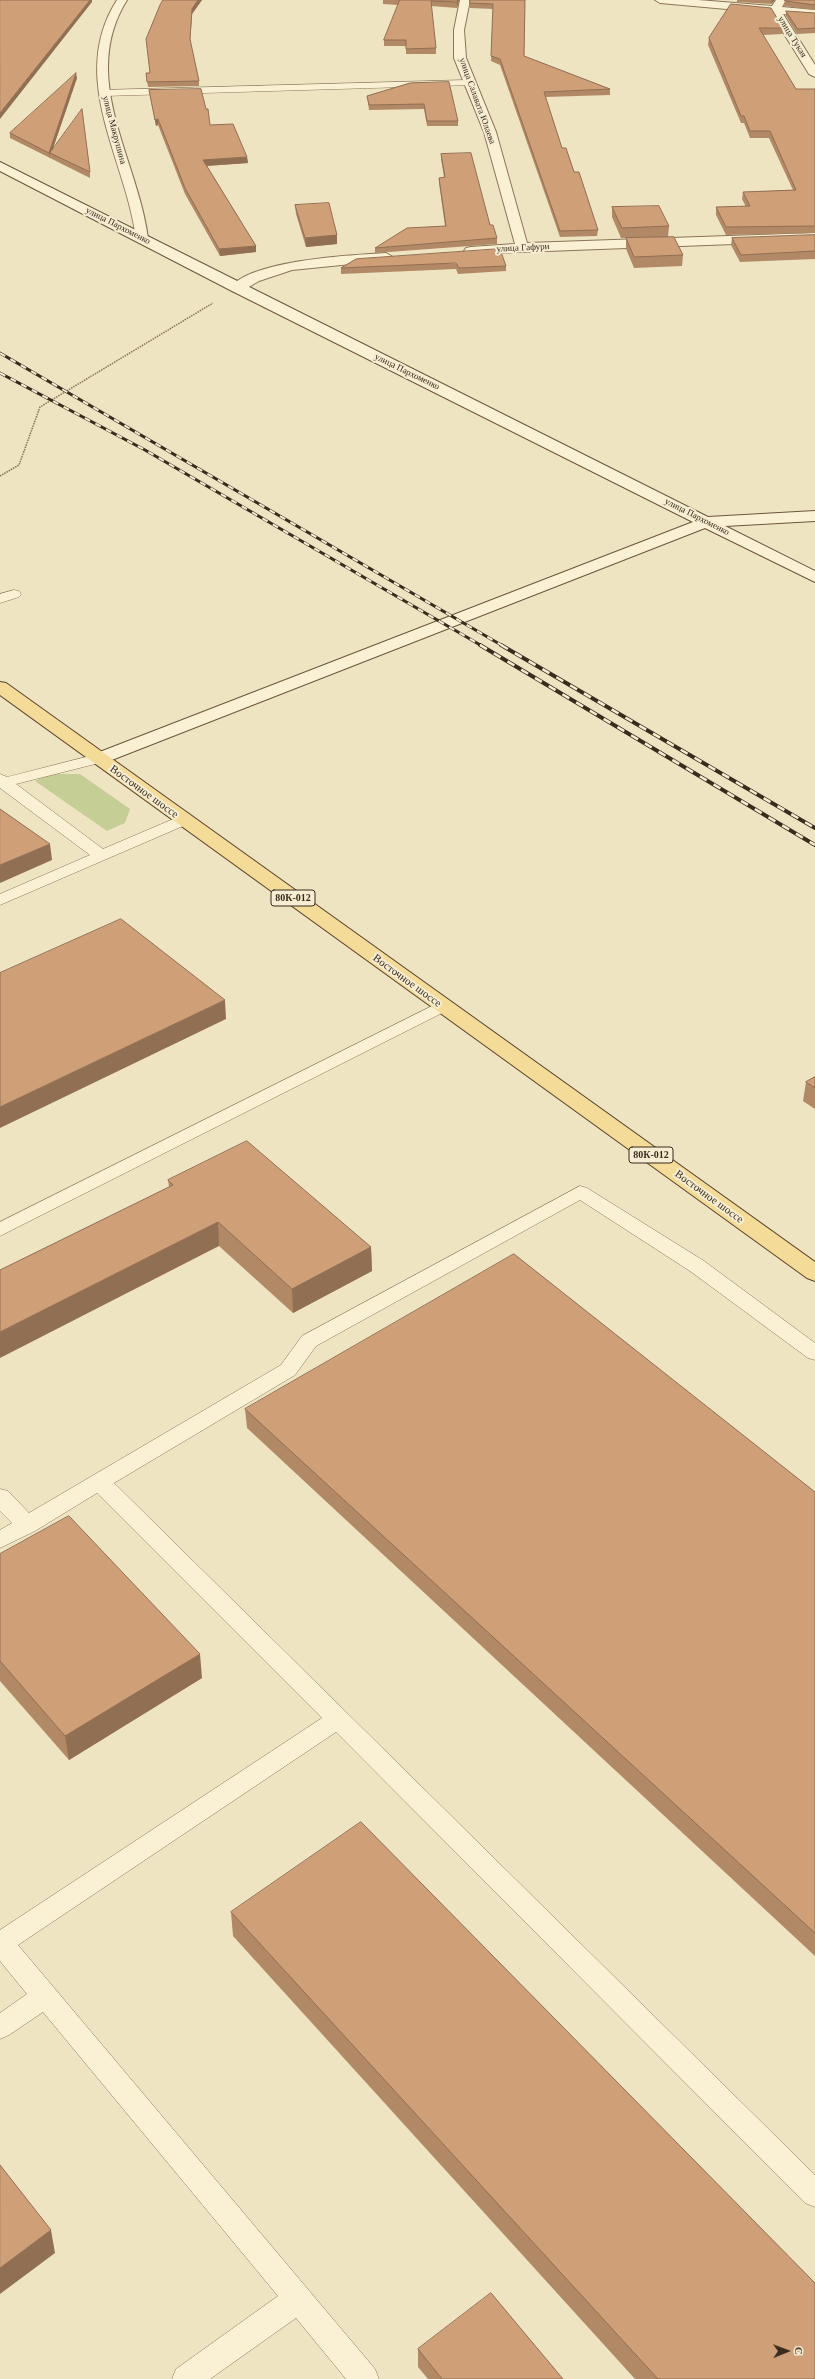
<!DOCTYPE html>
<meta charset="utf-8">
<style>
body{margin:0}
#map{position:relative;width:815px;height:2379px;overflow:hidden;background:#efe4c2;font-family:"Times New Roman",serif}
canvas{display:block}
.north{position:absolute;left:767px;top:2331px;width:40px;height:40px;-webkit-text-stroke:3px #f6edd2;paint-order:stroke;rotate:89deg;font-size:11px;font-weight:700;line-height:16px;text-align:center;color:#392c1d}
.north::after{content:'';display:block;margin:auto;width:14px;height:18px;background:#392c1d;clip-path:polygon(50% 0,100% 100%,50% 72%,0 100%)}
</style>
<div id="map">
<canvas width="815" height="2379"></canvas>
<div class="north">С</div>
</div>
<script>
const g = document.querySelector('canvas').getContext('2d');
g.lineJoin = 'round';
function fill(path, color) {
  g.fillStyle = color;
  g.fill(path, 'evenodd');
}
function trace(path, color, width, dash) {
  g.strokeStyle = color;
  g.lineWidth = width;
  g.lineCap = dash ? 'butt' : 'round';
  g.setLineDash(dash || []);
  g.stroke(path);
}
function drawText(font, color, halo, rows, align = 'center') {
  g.font = font + ' "Times New Roman",serif';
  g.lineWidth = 4;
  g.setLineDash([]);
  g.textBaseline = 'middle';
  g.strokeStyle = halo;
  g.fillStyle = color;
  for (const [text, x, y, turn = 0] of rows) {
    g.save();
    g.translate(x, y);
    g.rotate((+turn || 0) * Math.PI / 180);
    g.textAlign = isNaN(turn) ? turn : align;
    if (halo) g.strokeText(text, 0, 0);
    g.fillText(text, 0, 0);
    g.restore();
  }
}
fill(new Path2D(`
 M49,774H80L130,809L125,823L107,831L35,781Z`), '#c5ce95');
const lane = new Path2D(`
 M469,80L474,83L472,85L104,96L99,93L104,90Z
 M14,590L19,591L21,594L19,597L0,603V594Z
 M98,754L106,759L103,762L16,784L103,849L178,817H190L192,820L190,823L0,905V894L90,855L0,788V774L7,777Z
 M442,1001L448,1002L451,1006L448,1010L0,1236V1222Z
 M580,1186L587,1188L704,1261L815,1343V1360L808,1358L690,1271L580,1200L316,1346L295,1375L114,1483L815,2175V2207L805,2203L336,1732L18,1945L375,2369L379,2379H346L296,2318L210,2379H172L176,2369L278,2296L43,2012L9,2035L0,2039V2013L27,1994L0,1961V1930L322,1718L97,1493L35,1531L0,1548V1530L12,1523L0,1511V1489L8,1491L29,1513L281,1365L302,1336Z`);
const street = new Path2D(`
 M117,0H127C78,78 138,159 148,238L142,242L136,238C126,159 67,78 117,0Z
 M460,0H470L464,30L466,58L496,132L527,243L815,233V241L466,254L464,251L466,248L471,247L515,244L484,132L454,58V30Z
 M655,0H698L772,6L776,0H786L782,7L815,10V16L783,14L815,65V77L809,74L771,13L660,3Z
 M386,253L393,257L391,260L292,270L259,281L242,291L237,292L230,288C250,260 353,255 386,253Z`);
const secondary = new Path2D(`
 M0,162L708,517L815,511V521L725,526L815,571V582L705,528L104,763H92L89,759L92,755L693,522L232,291L0,171Z`);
const primary = new Path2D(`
 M0,682L6,683L815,1262V1281L807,1278L0,695Z`);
trace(lane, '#8a7559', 1);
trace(street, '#8a7559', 2);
trace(secondary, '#6b563c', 2);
trace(primary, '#57432d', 2);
trace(new Path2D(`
 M0,476L19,465L40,407L213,303`), '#8a7559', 1.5, [1.5, 1]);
fill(lane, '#faf1d5');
fill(street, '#faf1d5');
fill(secondary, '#faf1d5');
fill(primary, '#f4db98');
const railFar1 = new Path2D(`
 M0,353L503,646
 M0,373L145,450L482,646`);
const rail = new Path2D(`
 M480,645L815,845
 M501,645L815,828`);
trace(railFar1, '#392c1d', 3);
trace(rail, '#392c1d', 4);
trace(railFar1, '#f6edd2', 2, [6]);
trace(rail, '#f6edd2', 2.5, [8]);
fill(new Path2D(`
 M163,0H202L192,14L190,41L199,81V86L148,87L146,73H150Z
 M383,0H459L457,8L431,6L436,48V54H406V46H384V40L398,5L383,4Z
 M470,0L525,3L524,56L610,89V95L545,97L562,148L574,172L598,230L597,236L560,237L500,65L491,61L493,9L470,8Z
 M737,0H775L771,4L737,2Z
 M815,0V10L784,6L785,1Z
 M731,4L783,28L782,34L763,35L796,89H815V233L726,235L716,215V207H746L742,199L743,192L793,190L769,138H750L744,123H741L708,45L709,38Z
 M786,11L815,13V33L797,34L786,16Z
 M77,78L53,148L90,172V178L10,138V133Z
 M410,83L458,121V126H427L424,109L369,110L367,96Z
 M149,90L210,125L247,157L248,163L207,166L256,246V252L220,256L185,194L158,125L156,126L150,96Z
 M441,154L490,225L497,238V244L375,253V248L445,226L439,183V178L444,177L441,159Z
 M295,205L337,235V244L306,247L296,214Z
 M612,207L669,226L668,237L621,238L612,217Z
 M815,235V259L740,262L731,245L732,238Z
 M626,238L683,255L682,266L634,268L626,249Z
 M356,259L506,266V271L458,274L456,269L341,274V268Z
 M815,1077V1109L803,1101L806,1082Z
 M168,1180L371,1247L372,1271L293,1313L219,1246L169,1187Z
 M245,1409L815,1492V1956L247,1428Z
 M0,1554L202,1678L69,1760L0,1681Z
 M231,1912L815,2379H635L233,1936Z
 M418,2349L563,2379H428L418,2367Z`), '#b28966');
fill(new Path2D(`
 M90,0H92V2L0,119V113Z
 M198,0H202L192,14L190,44L192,9Z
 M458,0H459L457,8V2Z
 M772,0H775L771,4Z
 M76,73L77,78L51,154L50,153V158L49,153Z
 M158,119V125L156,126L155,120Z
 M247,157L248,163L204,166L203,160Z
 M337,235V244L306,247L305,238Z
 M256,246V252L220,256L219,249Z
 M50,844L52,860L0,883V865Z
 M225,1000L226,1019L0,1128V1107Z
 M218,1222L219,1246L0,1358V1332Z
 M371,1247L372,1271L293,1313L292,1289Z
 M200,1654L202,1678L69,1760L65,1736Z
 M51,2230L55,2253L0,2294V2268Z`), '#916f53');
const building = new Path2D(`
 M0,0H90L0,113Z
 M163,0H198L192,9L190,39L199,81L147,82L146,73H150L146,39L160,5Z
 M400,0H458L457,2L431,1L436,48L406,49V40H384Z
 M470,0H525L524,56L610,89L544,92L562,148H566L574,172H579L598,230L560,231L500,59L491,56L493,4L470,3Z
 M785,0H815V5L785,1Z
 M731,4L771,8L783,28H759L796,89H815V226L726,227L716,207L750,206L743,192L796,190L770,131H750L744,116H741L709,38Z
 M786,11L815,13V28L798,29Z
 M76,73L49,153L10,133Z
 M449,82L458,121H427L424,104L369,105L367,96L410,83Z
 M201,89L206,109H208L210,125L233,124L247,157L203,160L256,246L219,249L185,188L158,119L155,120L149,90Z
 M82,109L90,172L50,153Z
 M471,153L490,225H493L497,238L375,248L407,228L446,226L439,178L445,177L441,154Z
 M329,203L337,235L305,238L295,205Z
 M659,206L669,226L622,228L612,207Z
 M815,235V251L741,255L732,238Z
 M674,237L683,255L634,257L626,238Z
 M500,249L506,266L459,268L456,263L341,268L356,259Z
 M0,809L50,844L0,865Z
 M121,919L225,1000L0,1107V973Z
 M815,1077V1088L806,1082Z
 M247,1141L371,1247L292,1289L218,1222L0,1332V1270L173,1185L168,1180Z
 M514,1254L815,1492V1933L245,1409Z
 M69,1516L200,1654L65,1736L0,1661V1554Z
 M361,1822L815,2283V2379H658L231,1912Z
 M0,2165L51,2230L0,2268Z
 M491,2293L563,2379H442L418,2349Z`);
fill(building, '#cf9f77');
trace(building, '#916f53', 1);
drawText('9px', '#392c1d', '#f6edd2', [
 ["улица Тукая",792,37,58],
 ["улица Салавата Юлаева",477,101,70],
 ["улица Макрушина",114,130,75],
 ["улица Пархоменко",118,226,27],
 ["улица Гафури",523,248,-3],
 ["улица Пархоменко",407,372,26],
 ["улица Пархоменко",697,517,27]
]);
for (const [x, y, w] of [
 [293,898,44],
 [651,1155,44]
]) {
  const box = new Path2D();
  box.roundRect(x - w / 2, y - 8, w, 16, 3);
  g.fillStyle = '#f6edd2';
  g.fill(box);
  trace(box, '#392c1d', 1);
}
drawText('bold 10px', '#392c1d', null, [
 ["80К-012",293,898],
 ["80К-012",651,1155]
]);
drawText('11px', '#392c1d', '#f6edd2', [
 ["Восточное шоссе",144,792,36],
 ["Восточное шоссе",407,981,36],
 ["Восточное шоссе",709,1197,36]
]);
</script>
